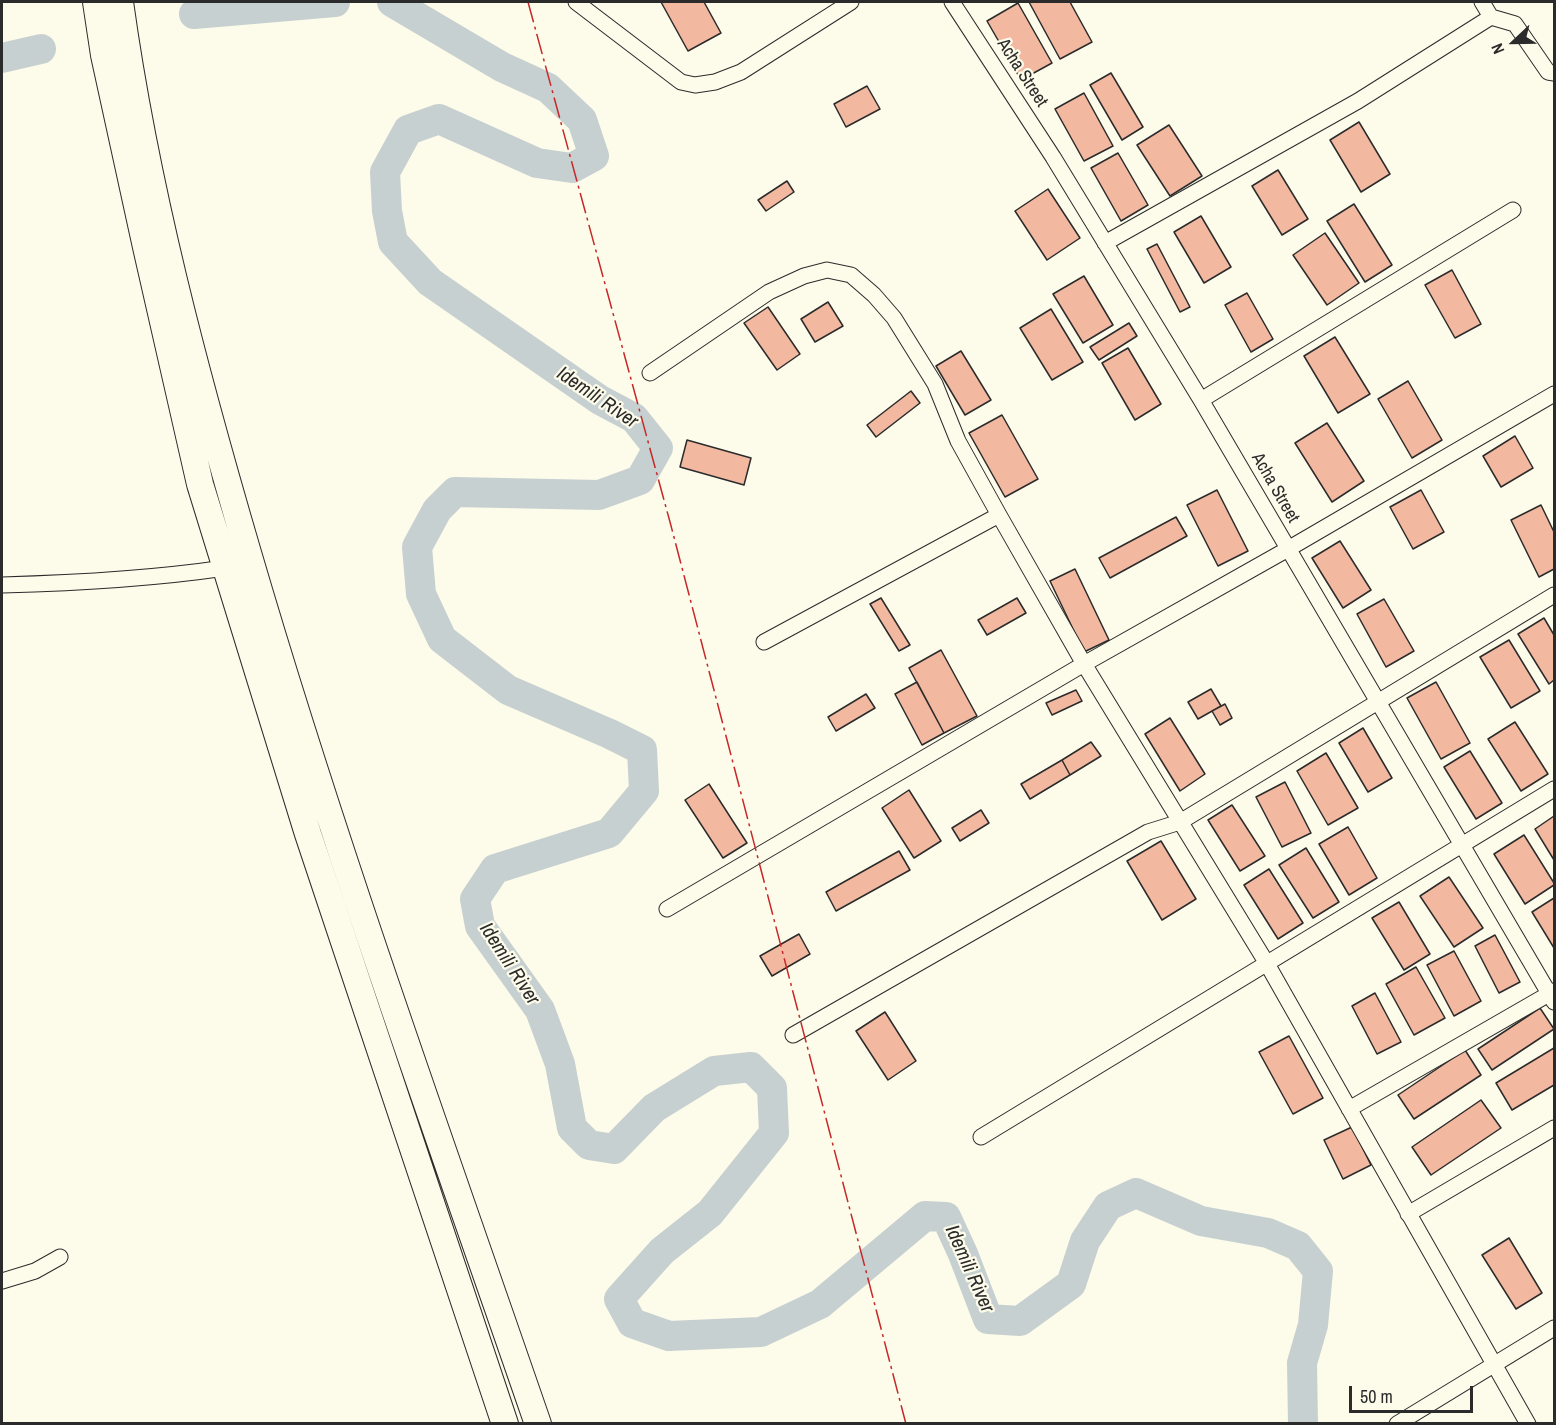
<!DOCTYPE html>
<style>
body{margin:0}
#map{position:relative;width:1556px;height:1425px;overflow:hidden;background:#fdfbea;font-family:"Archivo Narrow",sans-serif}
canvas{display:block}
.frame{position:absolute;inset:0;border:3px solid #2b2b2b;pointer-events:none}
.north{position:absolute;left:1484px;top:12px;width:60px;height:60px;-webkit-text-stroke:4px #fdfbea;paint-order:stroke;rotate:248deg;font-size:16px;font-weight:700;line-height:24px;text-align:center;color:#2b2b2b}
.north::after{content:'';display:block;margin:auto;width:21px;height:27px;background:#2b2b2b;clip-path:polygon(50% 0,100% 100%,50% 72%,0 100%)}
.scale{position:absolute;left:1349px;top:1386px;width:124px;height:27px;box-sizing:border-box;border:3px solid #2b2b2b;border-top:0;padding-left:8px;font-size:18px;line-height:21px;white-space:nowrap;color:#2b2b2b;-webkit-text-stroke:4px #fdfbea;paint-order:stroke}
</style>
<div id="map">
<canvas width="1556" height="1425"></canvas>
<div class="frame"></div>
<div class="north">N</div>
<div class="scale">50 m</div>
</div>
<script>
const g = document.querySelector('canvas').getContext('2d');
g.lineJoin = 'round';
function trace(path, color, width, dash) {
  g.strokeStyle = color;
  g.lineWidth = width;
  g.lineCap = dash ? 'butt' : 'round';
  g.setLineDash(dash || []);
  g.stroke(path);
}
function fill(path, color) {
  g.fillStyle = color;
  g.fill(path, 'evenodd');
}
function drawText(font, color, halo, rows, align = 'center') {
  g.font = font + ' "Archivo Narrow",sans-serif';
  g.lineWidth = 4.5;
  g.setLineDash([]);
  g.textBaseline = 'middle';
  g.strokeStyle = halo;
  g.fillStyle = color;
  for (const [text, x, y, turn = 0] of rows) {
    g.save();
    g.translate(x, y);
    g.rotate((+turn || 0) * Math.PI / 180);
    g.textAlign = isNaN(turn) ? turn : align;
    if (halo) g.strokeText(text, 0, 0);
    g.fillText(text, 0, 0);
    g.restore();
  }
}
trace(new Path2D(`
 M392,2L502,67L548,88L582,120L594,156L572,168L537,163L439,119L408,130L385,172L387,211L393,242L430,282L600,400L634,418L658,448L640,480L599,495L455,492L437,510L417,547L421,594L442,639L508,690L610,734L642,750L644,791L609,833L495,869L475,899L480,926L540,1010L560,1064L572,1128L589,1145L614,1149L654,1108L714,1071L751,1067L772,1088L774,1133L710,1213L662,1251L619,1299L632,1323L669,1336L761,1332L820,1304L925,1216L946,1217L963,1254L988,1319L1020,1321L1071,1284L1085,1241L1108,1206L1136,1193L1201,1221L1268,1233L1298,1246L1318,1271L1313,1325L1302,1363L1303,1424
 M194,14L335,2
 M2,58L41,49`), '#c7d0d0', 30);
const building = new Path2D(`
 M661,2H704L721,33L688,51Z
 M1029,2H1070L1092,42L1060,59Z
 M1018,3L1052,63L1021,80L987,21Z
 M1111,73L1143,127L1122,140L1090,85Z
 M867,86L880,109L846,127L834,104Z
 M1084,93L1113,146L1084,161L1055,109Z
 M1359,122L1390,174L1361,192L1330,140Z
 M1169,125L1202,176L1170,196L1137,145Z
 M1118,153L1148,205L1121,221L1091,168Z
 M1278,170L1308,219L1282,235L1252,186Z
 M787,181L794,192L766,211L758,200Z
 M1048,189L1080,238L1047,260L1015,211Z
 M1354,204L1392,265L1365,282L1327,221Z
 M1201,216L1231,267L1204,283L1174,232Z
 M1325,233L1359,283L1327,305L1293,255Z
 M1157,244L1190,307L1180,312L1147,249Z
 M1452,270L1481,324L1455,338L1425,285Z
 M1084,276L1113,325L1083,343L1053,294Z
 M1247,293L1273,339L1251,352L1225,305Z
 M828,302L843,326L815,342L801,319Z
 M768,307L800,354L777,370L744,323Z
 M1051,309L1083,362L1052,380L1020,328Z
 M1129,323L1137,336L1099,360L1090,347Z
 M1335,337L1370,394L1338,413L1304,356Z
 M1128,348L1161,404L1135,420L1102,363Z
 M961,351L991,400L965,415L936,366Z
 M1408,381L1442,440L1412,458L1378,399Z
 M911,391L920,403L876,437L867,425Z
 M1002,415L1038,479L1005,497L969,433Z
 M1327,423L1364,481L1332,502L1295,443Z
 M1515,436L1533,468L1501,487L1483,456Z
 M687,440L751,458L744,485L680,467Z
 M1217,490L1248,551L1218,566L1187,505Z
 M1421,490L1444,532L1413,549L1390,507Z
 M1541,505L1554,532V569L1539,577L1511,520Z
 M1176,517L1187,536L1110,578L1099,558Z
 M1340,541L1371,590L1343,608L1312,558Z
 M1075,569L1109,640L1084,652L1050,581Z
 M881,598L910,645L899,651L870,604Z
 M1017,598L1026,613L987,635L978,620Z
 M1384,599L1414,651L1386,667L1357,614Z
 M1544,618L1554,635V680L1549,684L1518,634Z
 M1509,640L1540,691L1511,708L1480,657Z
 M941,650L977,716L944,733L909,668Z
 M917,682L944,733L922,745L895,694Z
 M1436,682L1470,743L1441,759L1407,698Z
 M1211,689L1221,706L1198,719L1188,702Z
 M1076,690L1082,701L1052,715L1046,703Z
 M866,694L875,708L836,731L828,717Z
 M1225,704L1232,718L1220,725L1212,711Z
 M1170,718L1205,774L1180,791L1145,734Z
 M1515,722L1548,774L1521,791L1488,739Z
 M1363,728L1392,778L1368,792L1339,743Z
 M1091,742L1101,756L1070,775L1062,760Z
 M1470,751L1502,803L1476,819L1444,767Z
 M1326,753L1358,808L1328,825L1297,771Z
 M1062,760L1070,775L1030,799L1021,784Z
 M1285,782L1311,833L1282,847L1256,797Z
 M709,784L747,843L723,858L685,800Z
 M909,790L941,841L914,858L882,808Z
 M1232,805L1265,856L1240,871L1208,820Z
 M981,810L989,823L960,841L952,828Z
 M1554,816V860L1535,829Z
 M1348,827L1377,878L1349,895L1319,844Z
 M1524,835L1554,883V885L1525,904L1494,854Z
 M1161,841L1196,899L1162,920L1127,861Z
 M1306,848L1339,902L1313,918L1279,865Z
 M899,851L910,870L836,911L826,892Z
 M1269,869L1303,923L1278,939L1244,885Z
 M1449,877L1483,928L1454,947L1420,896Z
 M1554,898V948L1532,912Z
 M1399,902L1430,954L1404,970L1372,918Z
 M799,934L810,954L772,976L760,956Z
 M1495,935L1520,982L1499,993L1475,946Z
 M1454,951L1481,1001L1454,1016L1427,965Z
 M1416,967L1445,1018L1414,1035L1386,984Z
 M1375,993L1401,1042L1377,1054L1352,1006Z
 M1540,1008L1554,1029L1492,1070L1478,1049Z
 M885,1012L916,1061L888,1080L856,1031Z
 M1289,1036L1323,1098L1293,1114L1259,1052Z
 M1554,1048V1085L1512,1110L1496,1083Z
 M1465,1050L1481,1075L1414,1119L1398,1095Z
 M1481,1100L1501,1128L1431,1175L1412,1147Z
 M1352,1127L1371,1165L1343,1179L1324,1140Z
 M1509,1238L1542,1293L1516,1309L1482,1255Z`);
fill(building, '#f2b8a0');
trace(building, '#2b2b2b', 1.5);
const minor = new Path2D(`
 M576,2L681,82L695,85L715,82L741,72L851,2
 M952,2L1053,157L1201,400L1554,1002
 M1482,2L1491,17L1515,24L1548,72L1554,73
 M1105,243L1358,101L1491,17
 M650,373L769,292L804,276L827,270L851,275L874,295L894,318L935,384L958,441L999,515L1084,664L1266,962L1528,1424
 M1201,400L1513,210
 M2,585C76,583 150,579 225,568
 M764,642L999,515
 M667,909L1084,664L1288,549L1554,394
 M793,1035L1148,832L1180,822L1554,595
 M1349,1109L1554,991
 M981,1137L1554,789
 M1408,1214L1554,1128
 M2,1281L35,1271L60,1257
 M1397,1424L1554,1328`);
const trunk = new Path2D(`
 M96,2L104,55L146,247L200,484L308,834L505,1424
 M120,2C146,189 195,372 248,553C334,847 438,1134 538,1424`);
trace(minor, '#2b2b2b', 17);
trace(trunk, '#2b2b2b', 28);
trace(minor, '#fdfbea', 15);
trace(trunk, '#fdfbea', 26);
trace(new Path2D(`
 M528,2L670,522L906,1424`), '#c62828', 1.5, [21, 4.5, 3, 4.5]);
drawText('18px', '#2b2b2b', '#fdfbea', [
 ["Acha Street",1022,73,57],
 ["Acha Street",1275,488,60]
]);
drawText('italic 20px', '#2b2b2b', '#fdfbea', [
 ["Idemili River",597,398,34],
 ["Idemili River",509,964,57],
 ["Idemili River",969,1269,66]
]);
</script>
